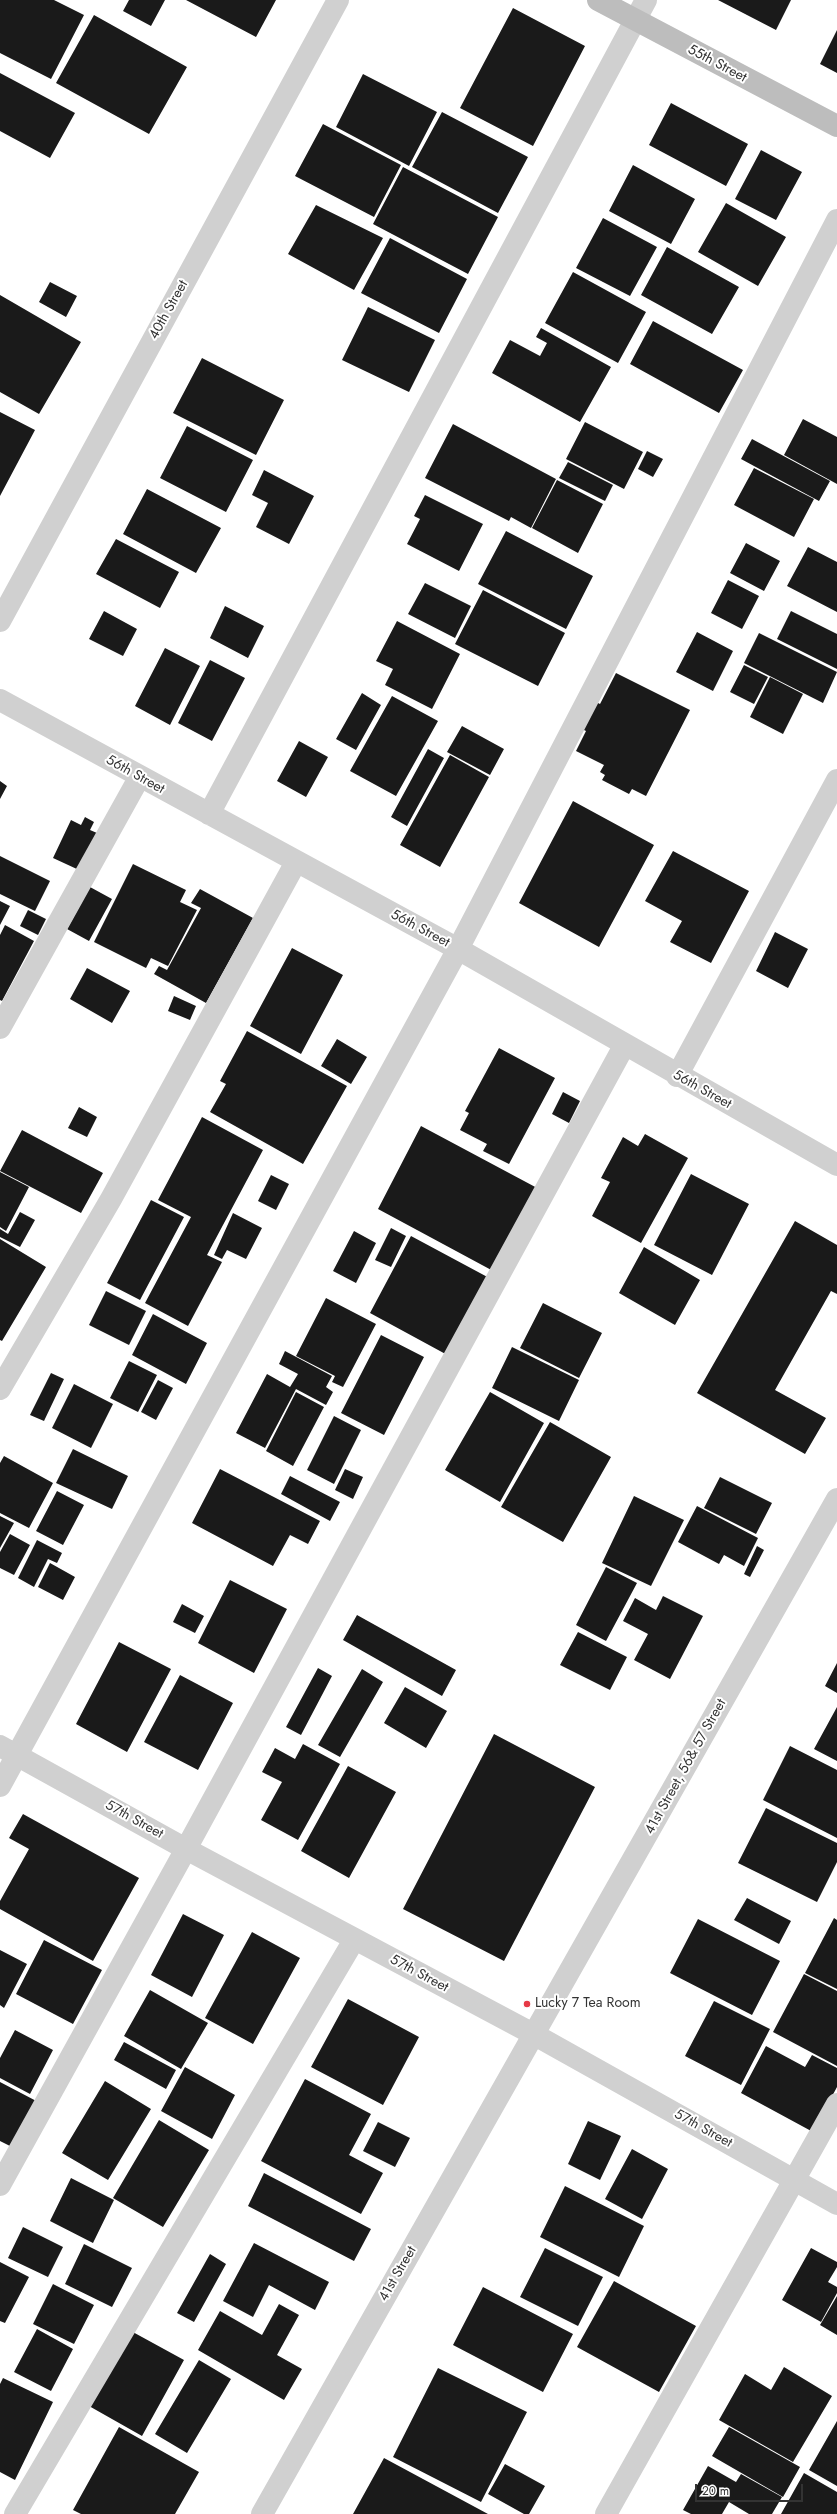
<!DOCTYPE html>
<style>
body{margin:0}
#map{position:relative;width:837px;height:2514px;overflow:hidden;background:#fff;font-family:Jost,sans-serif}
canvas{display:block}
.scale{position:absolute;left:695px;top:2484px;width:108px;height:18px;box-sizing:border-box;border:2px solid #333;border-top:0;padding-left:5px;font-size:12px;line-height:14px;white-space:nowrap;color:#333;-webkit-text-stroke:3px #fff;paint-order:stroke}
</style>
<div id="map">
<canvas width="837" height="2514"></canvas>
<div class="scale">20 m</div>
</div>
<script>
const g = document.querySelector('canvas').getContext('2d');
g.lineJoin = 'round';
function fill(path, color) {
  g.fillStyle = color;
  g.fill(path, 'evenodd');
}
function trace(path, color, width, dash) {
  g.strokeStyle = color;
  g.lineWidth = width;
  g.lineCap = dash ? 'butt' : 'round';
  g.setLineDash(dash || []);
  g.stroke(path);
}
function drawText(font, color, halo, rows, align = 'center') {
  g.font = font + ' Jost,sans-serif';
  g.lineWidth = 4;
  g.setLineDash([]);
  g.textBaseline = 'middle';
  g.strokeStyle = halo;
  g.fillStyle = color;
  for (const [text, x, y, turn = 0] of rows) {
    g.save();
    g.translate(x, y);
    g.rotate((+turn || 0) * Math.PI / 180);
    g.textAlign = isNaN(turn) ? turn : align;
    if (halo) g.strokeText(text, 0, 0);
    g.fillText(text, 0, 0);
    g.restore();
  }
}
fill(new Path2D(`
 M0,0H54L84,15L51,79L0,53Z
 M129,0H165L151,26L123,11Z
 M186,0H276L256,37Z
 M718,0H791L776,30Z
 M513,8L585,46L533,146L460,108Z
 M94,15L187,67L149,134L56,83Z
 M837,30V73L820,64Z
 M0,73L75,113L50,158L0,131Z
 M363,74L437,112L409,166L336,127Z
 M671,103L748,144L726,186L649,145Z
 M442,112L528,157L498,213L412,167Z
 M323,124L401,165L374,217L295,176Z
 M761,150L802,172L776,220L735,199Z
 M633,165L695,199L671,244L609,211Z
 M403,167L498,217L468,274L373,224Z
 M726,203L786,237L758,286L698,252Z
 M316,205L383,238L354,290L288,254Z
 M603,218L657,247L630,296L576,268Z
 M390,238L467,279L439,333L361,293Z
 M667,247L739,287L712,334L641,295Z
 M573,272L646,312L618,363L545,323Z
 M50,282L77,296L66,317L39,302Z
 M0,295L81,342L39,414L0,392Z
 M368,307L435,340L409,392L342,360Z
 M653,321L743,370L719,413L630,364Z
 M541,328L611,367L580,422L492,373L510,340L540,356L547,343L536,337Z
 M202,358L284,400L256,455L173,413Z
 M0,412L35,430L0,496Z
 M803,419L837,437V484L784,455Z
 M585,422L643,452L624,489L566,459Z
 M453,424L556,479L531,528L511,517L509,521L425,478Z
 M187,426L253,460L226,512L160,478Z
 M752,439L830,481L819,501L741,459Z
 M647,451L663,459L653,477L638,469Z
 M568,462L613,485L605,501L559,478Z
 M754,468L814,499L794,537L734,505Z
 M264,470L314,496L289,544L256,527L268,503L252,495Z
 M557,480L603,504L578,553L532,528Z
 M147,489L221,528L196,573L123,534Z
 M425,495L483,524L459,571L407,544L420,519L414,516Z
 M506,531L593,576L566,629L478,584Z
 M116,539L179,572L160,608L96,574Z
 M746,543L780,561L764,591L730,573Z
 M808,547L837,562V612L787,586Z
 M728,580L759,596L742,629L711,613Z
 M425,583L471,606L455,638L408,614Z
 M483,590L565,633L538,686L455,644Z
 M225,606L264,626L248,658L210,638Z
 M104,611L137,629L123,656L89,639Z
 M791,611L837,634V669L777,639Z
 M397,621L460,654L432,709L385,685L393,669L376,661Z
 M697,632L733,651L713,691L676,672Z
 M759,633L837,672L823,703L744,663Z
 M165,648L200,666L170,725L135,706Z
 M210,660L245,678L212,741L178,723Z
 M744,665L768,677L754,704L730,692Z
 M616,673L690,710L646,796L632,789L629,794L602,780L605,775L600,772L604,765L576,751L586,731L582,729L596,702L600,704Z
 M770,677L803,694L783,734L750,717Z
 M362,693L381,705L356,750L336,739Z
 M392,696L438,721L396,796L350,771Z
 M462,726L504,749L490,775L447,752Z
 M299,741L328,757L306,797L277,781Z
 M428,749L444,758L407,826L391,817Z
 M450,755L489,777L440,867L400,845Z
 M0,781L7,786L0,799Z
 M573,801L654,845L599,947L519,903Z
 M85,817L94,822L90,830L97,833L79,870L53,858L71,820L81,825Z
 M673,851L749,891L711,963L670,942L682,921L645,901Z
 M0,856L50,881L35,911L0,894Z
 M133,864L186,890L180,902L197,910L168,966L151,958L146,968L94,942Z
 M90,887L112,899L89,941L67,929Z
 M200,889L253,918L206,1003L154,974L159,966L167,970L201,908L191,903Z
 M0,901L10,906L0,925Z
 M28,910L46,919L38,935L20,926Z
 M5,925L34,941L2,1001L0,1000V935Z
 M775,932L808,949L788,988L756,971Z
 M292,948L343,975L301,1054L250,1026Z
 M87,968L130,991L112,1023L70,999Z
 M174,996L196,1006L190,1020L168,1011Z
 M247,1031L347,1086L303,1164L210,1112L226,1084L220,1081Z
 M337,1039L367,1057L351,1084L321,1066Z
 M499,1048L555,1078L509,1164L483,1151L487,1144L460,1130L469,1113L465,1111Z
 M563,1092L580,1101L569,1123L552,1114Z
 M79,1107L97,1117L87,1137L68,1128Z
 M202,1117L263,1150L207,1255L222,1262L188,1326L145,1303L191,1217L158,1200Z
 M421,1126L539,1189L495,1272L378,1209Z
 M22,1130L103,1173L81,1213L0,1171Z
 M645,1134L688,1158L641,1243L592,1216L610,1182L601,1178L623,1137L638,1146Z
 M0,1172L29,1187L6,1231L0,1227Z
 M691,1174L749,1204L712,1275L654,1245Z
 M271,1175L289,1184L276,1210L258,1201Z
 M151,1200L184,1217L140,1300L107,1283Z
 M20,1212L35,1220L20,1247L0,1237V1229L8,1234Z
 M233,1213L262,1228L246,1259L227,1250L222,1259L214,1255Z
 M795,1221L837,1245V1294L831,1291L775,1390L826,1418L805,1454L697,1393Z
 M391,1228L406,1236L391,1267L375,1260Z
 M354,1231L376,1243L356,1283L333,1271Z
 M411,1236L493,1280L451,1357L370,1313Z
 M0,1239L46,1267L2,1341L0,1340Z
 M644,1247L700,1280L675,1325L619,1293Z
 M106,1291L146,1311L129,1345L89,1325Z
 M326,1298L376,1324L343,1387L332,1382L335,1376L296,1356Z
 M543,1303L602,1333L579,1378L520,1348Z
 M153,1314L207,1343L186,1384L132,1355Z
 M381,1335L424,1357L384,1435L341,1413Z
 M512,1347L579,1380L559,1421L492,1388Z
 M285,1351L332,1376L326,1387L333,1392L326,1405L296,1389L265,1448L236,1433L267,1374L290,1387L298,1374L279,1364Z
 M129,1361L157,1375L138,1412L110,1398Z
 M51,1373L64,1379L44,1421L30,1415Z
 M158,1380L173,1388L156,1420L141,1412Z
 M74,1384L113,1404L91,1448L52,1428Z
 M296,1392L324,1407L293,1466L266,1451Z
 M490,1392L544,1423L500,1502L445,1470Z
 M334,1416L361,1430L334,1484L307,1470Z
 M550,1422L611,1457L563,1542L501,1507Z
 M73,1449L128,1476L112,1509L56,1483Z
 M4,1456L53,1483L29,1528L0,1513V1463Z
 M220,1469L320,1521L308,1544L290,1535L273,1566L192,1523Z
 M345,1469L363,1477L353,1499L335,1490Z
 M290,1476L340,1502L330,1521L281,1494Z
 M720,1477L772,1503L756,1534L704,1508Z
 M57,1491L84,1505L63,1545L36,1531Z
 M634,1496L684,1520L651,1586L602,1563Z
 M697,1506L758,1538L744,1566L724,1555L719,1564L678,1542Z
 M0,1516L14,1523L0,1548Z
 M10,1534L30,1545L14,1575L0,1568V1552Z
 M37,1540L62,1553L57,1563L48,1559L34,1587L18,1578Z
 M757,1546L764,1550L750,1577L744,1574Z
 M50,1563L75,1577L63,1600L38,1587Z
 M606,1567L637,1583L606,1641L576,1625Z
 M230,1580L287,1609L254,1673L198,1643Z
 M663,1596L703,1616L670,1679L634,1660L648,1634L623,1621L635,1598L656,1610Z
 M182,1604L204,1616L195,1633L173,1622Z
 M357,1615L456,1670L442,1696L343,1640Z
 M578,1632L627,1657L610,1690L560,1665Z
 M119,1642L171,1669L127,1752L76,1724Z
 M837,1663V1693L825,1686Z
 M318,1668L332,1676L301,1735L286,1727Z
 M362,1669L383,1682L340,1757L318,1745Z
 M180,1675L233,1703L198,1770L144,1742Z
 M405,1687L447,1711L426,1748L384,1723Z
 M837,1707V1761L814,1749Z
 M494,1734L595,1787L504,1961L403,1909Z
 M303,1744L340,1764L298,1840L261,1820L282,1782L262,1772L275,1748L295,1759Z
 M790,1746L837,1770V1838L763,1800Z
 M348,1766L396,1792L349,1878L301,1851Z
 M766,1808L837,1843V1862L817,1902L738,1863Z
 M23,1814L139,1878L93,1961L0,1909V1901L29,1849L9,1838Z
 M747,1898L791,1921L779,1944L734,1920Z
 M183,1914L224,1935L192,1997L151,1975Z
 M834,1918L837,1920V1989L805,1973Z
 M698,1919L780,1961L752,2015L670,1973Z
 M252,1932L300,1958L253,2044L205,2018Z
 M44,1940L102,1970L73,2024L16,1994Z
 M0,1950L27,1964L4,2008L0,2005Z
 M804,1974L837,1991V2066L773,2032Z
 M150,1990L208,2023L181,2069L124,2036Z
 M348,1999L419,2037L383,2105L311,2067Z
 M714,2001L770,2029L741,2085L685,2056Z
 M15,2030L53,2050L30,2094L0,2078V2058Z
 M124,2042L176,2070L166,2089L114,2060Z
 M766,2046L805,2067L812,2055L837,2068V2087L813,2132L741,2093Z
 M185,2067L235,2095L212,2139L161,2111Z
 M305,2079L371,2114L349,2155L383,2173L361,2214L261,2161Z
 M105,2081L151,2109L108,2180L62,2153Z
 M0,2082L42,2104L18,2150L0,2141Z
 M159,2120L209,2150L163,2227L113,2198Z
 M588,2121L621,2136L600,2180L568,2164Z
 M378,2122L410,2138L395,2167L363,2151Z
 M632,2149L668,2169L642,2219L605,2199Z
 M264,2173L371,2229L354,2261L248,2206Z
 M71,2178L114,2200L93,2243L50,2221Z
 M565,2186L644,2226L619,2277L540,2237Z
 M23,2227L63,2247L48,2277L8,2258Z
 M254,2243L329,2282L315,2310L269,2285L253,2317L223,2301Z
 M84,2244L132,2268L112,2307L65,2284Z
 M545,2248L603,2277L578,2326L520,2297Z
 M811,2248L837,2262V2267L828,2282L837,2287V2293L821,2322L782,2300Z
 M210,2254L226,2264L194,2322L177,2313Z
 M0,2262L29,2277L5,2323L0,2321Z
 M614,2281L696,2326L659,2392L577,2347Z
 M53,2284L94,2305L74,2344L33,2324Z
 M483,2287L573,2334L543,2392L453,2345Z
 M837,2296V2335L820,2325Z
 M279,2304L299,2315L277,2355L302,2369L284,2400L198,2350L220,2311L262,2335Z
 M37,2329L73,2349L51,2391L14,2372Z
 M131,2331L184,2360L142,2436L89,2406Z
 M199,2360L231,2379L187,2453L155,2434Z
 M784,2367L832,2396L793,2462L719,2420L745,2374L771,2390Z
 M438,2368L527,2412L481,2502L393,2457Z
 M3,2378L53,2402L15,2480L0,2472V2384Z
 M837,2421V2486L809,2470Z
 M119,2427L199,2472L175,2514H81L73,2510Z
 M729,2427L800,2467L783,2497L712,2456Z
 M384,2458L488,2514H353Z
 M505,2464L545,2486L529,2514H524L488,2494Z
 M708,2466L736,2482L741,2474L782,2497L772,2514H749L729,2502L722,2514H691L683,2510Z
 M804,2473L837,2492V2514H781Z`), '#1a1a1a');
trace(new Path2D(`
 M0,621L338,0
 M0,700L458,949L837,1165
 M209,814L646,0
 M0,1028L139,778
 M677,1076L837,780
 M0,1389L111,1199L296,862
 M0,1746L186,1849L535,2035L837,2204
 M0,1786L458,949L837,220
 M0,2185L186,1849L624,1046
 M15,2514L354,1940
 M262,2514L837,1499
 M606,2514L837,2104`), '#d0d0d0', 22);
trace(new Path2D(`
 M598,0L837,126`), '#bdbdbd', 22);
for (const [x, y, r, color] of [
 [527,2004,4,"#e63946"]
]) {
  const dot = new Path2D();
  dot.arc(x, y, r, 0, 2 * Math.PI);
  g.fillStyle = color;
  g.fill(dot);
  trace(dot, '#fff', 1.5);
}
drawText('14px', '#333', '#fff', [
 ["55th Street",717,64,28],
 ["40th Street",169,310,-61],
 ["56th Street",135,775,29],
 ["56th Street",420,929,28],
 ["56th Street",702,1090,29],
 ["41st Street, 56& 57 Street",686,1767,-61],
 ["57th Street",134,1820,29],
 ["57th Street",419,1974,28],
 ["57th Street",703,2129,29],
 ["41st Street",398,2274,-60]
]);
drawText('14px', '#333', '#fff', [
 ["Lucky 7 Tea Room",535,2004]
], 'left');
</script>
